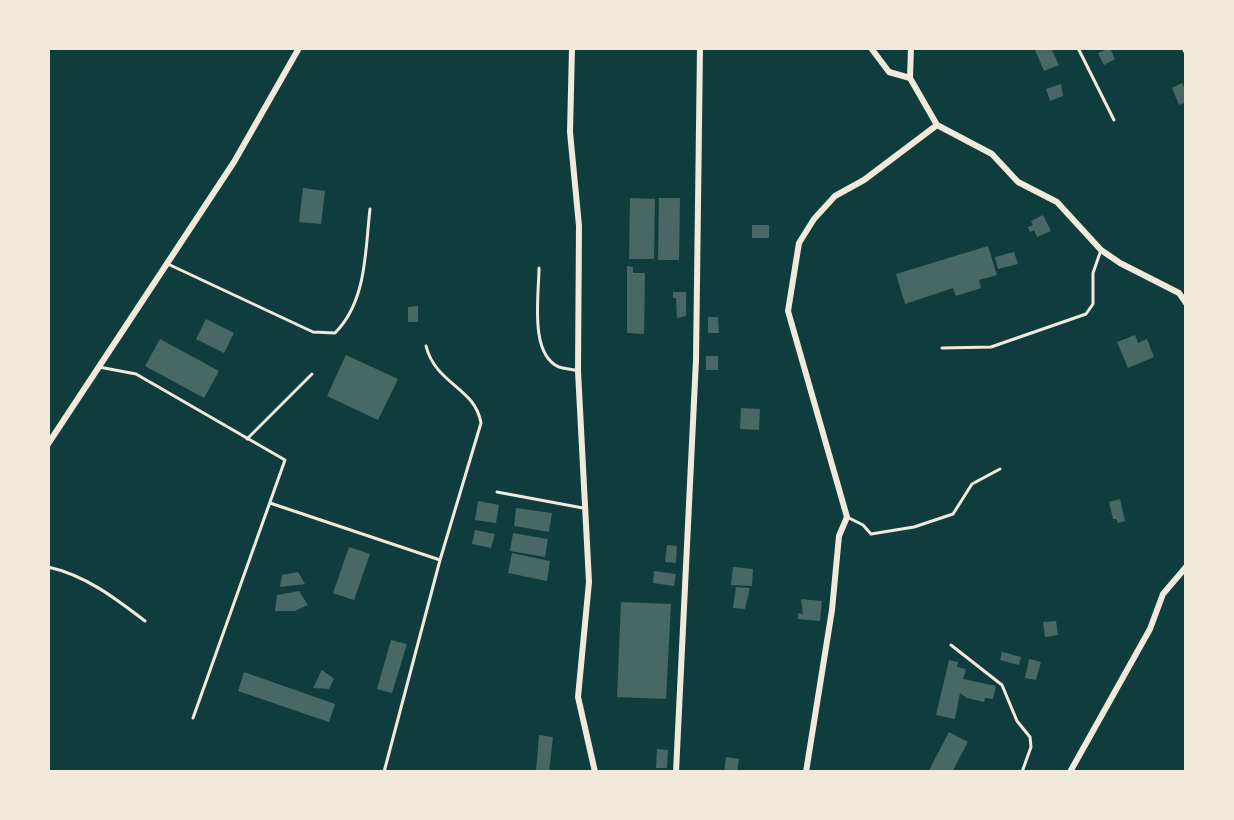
<!DOCTYPE html>
<style>
body{margin:0}
#map{position:relative;width:1234px;height:820px;overflow:hidden;background:#0f3d3e;font-family:"Roboto Condensed",sans-serif}
canvas{display:block}
.frame{position:absolute;inset:0;border:50px solid #f1e9da;pointer-events:none}
</style>
<div id="map">
<canvas width="1234" height="820"></canvas>
<div class="frame"></div>
</div>
<script>
const g = document.querySelector('canvas').getContext('2d');
g.lineJoin = 'round';
function fill(path, color) {
  g.fillStyle = color;
  g.fill(path, 'evenodd');
}
function trace(path, color, width, dash) {
  g.strokeStyle = color;
  g.lineWidth = width;
  g.lineCap = dash ? 'butt' : 'round';
  g.setLineDash(dash || []);
  g.stroke(path);
}
fill(new Path2D(`
 M1034,48H1051L1059,65L1044,71Z
 M1110,48L1115,59L1104,65L1098,53Z
 M1182,83L1186,92V102L1179,105L1172,88Z
 M1061,84L1063,96L1050,101L1046,89Z
 M303,188L325,191L321,224L299,222Z
 M630,198L655,199L654,259H629Z
 M659,198H680L679,260H658Z
 M1043,215L1051,231L1037,237L1034,230L1030,232L1028,227L1033,225L1031,221Z
 M752,225H769V238H752Z
 M988,246L997,275L979,280L981,288L956,296L953,288L905,304L896,274Z
 M1014,252L1018,264L998,269L995,257Z
 M627,266L633,267V273H645L644,334L627,333Z
 M673,292H686V316L677,318L676,298H673Z
 M418,306V322H408V307Z
 M708,317H718L719,333H708Z
 M206,319L234,333L224,353L196,339Z
 M1135,335L1138,343L1147,339L1154,357L1128,368L1117,342Z
 M160,339L219,371L204,398L145,366Z
 M346,355L398,379L378,420L327,396Z
 M706,356H718V370H706Z
 M741,408L760,409L759,430L740,429Z
 M1120,499L1125,521L1118,523L1116,519H1113L1109,502Z
 M478,501L499,505L496,523L475,520Z
 M516,508L552,513L549,532L514,526Z
 M475,530L495,534L491,548L472,544Z
 M513,533L548,539L545,557L510,551Z
 M667,545L677,546L676,563L665,562Z
 M349,547L370,554L354,600L333,593Z
 M512,553L550,561L547,581L508,573Z
 M733,567L753,569L752,586L731,585Z
 M654,571L676,574L674,586L653,583Z
 M298,572L305,584L280,587L282,575Z
 M736,587L750,588L745,609L733,608Z
 M299,591L308,605L295,611H275L277,595Z
 M801,599L822,601L820,621L798,619V613L803,614Z
 M621,602L671,604L666,699L617,697Z
 M1056,621L1058,635L1045,637L1043,622Z
 M391,640L407,644L392,693L377,689Z
 M1002,652L1021,657L1019,665L1000,660Z
 M1029,659L1041,662L1036,680L1025,678Z
 M949,660L958,662L957,667L966,669L963,679L996,686L993,699L985,698L984,702L967,698L960,693L955,719L936,715Z
 M322,670L334,679L329,689L313,688Z
 M244,672L335,704L329,722L238,691Z
 M949,732L968,742L952,772H928Z
 M539,735L553,737L549,772H536Z
 M657,749L668,750L667,768H656Z
 M726,757L739,759L737,772H724Z`), '#486865');
trace(new Path2D(`
 M1078,48L1114,120
 M1183,48L1186,54
 M170,265L313,332L335,333C367,301 365,251 370,209
 M539,268C539,295 529,354 559,367C565,369 572,369 578,371
 M942,348L991,347L1086,314L1093,304V273L1101,250
 M99,367L136,374L285,460L193,718
 M247,439L312,374
 M497,492L583,508
 M270,503L440,560
 M847,517L863,525L871,534L914,527L953,514L972,484L1000,469
 M48,567C85,575 115,598 145,621
 M951,645L1002,685L1017,721L1030,737L1031,747L1022,772
 M384,772L440,560L481,423C475,387 436,385 426,346`), '#f1e9da', 3);
trace(new Path2D(`
 M572,48L570,132L579,226L578,371L589,582L578,697L595,772
 M871,48L889,72L910,78
 M911,48L910,78L937,125L992,154L1018,182L1057,202L1101,250L1120,263L1179,293L1186,303
 M48,444L234,162L299,48
 M676,772L696,360L700,48
 M806,772L832,610L839,536L847,517L788,311L799,243L814,219L835,196L864,180L937,125
 M1070,772L1150,629L1163,594L1186,567`), '#f1e9da', 6);
</script>
